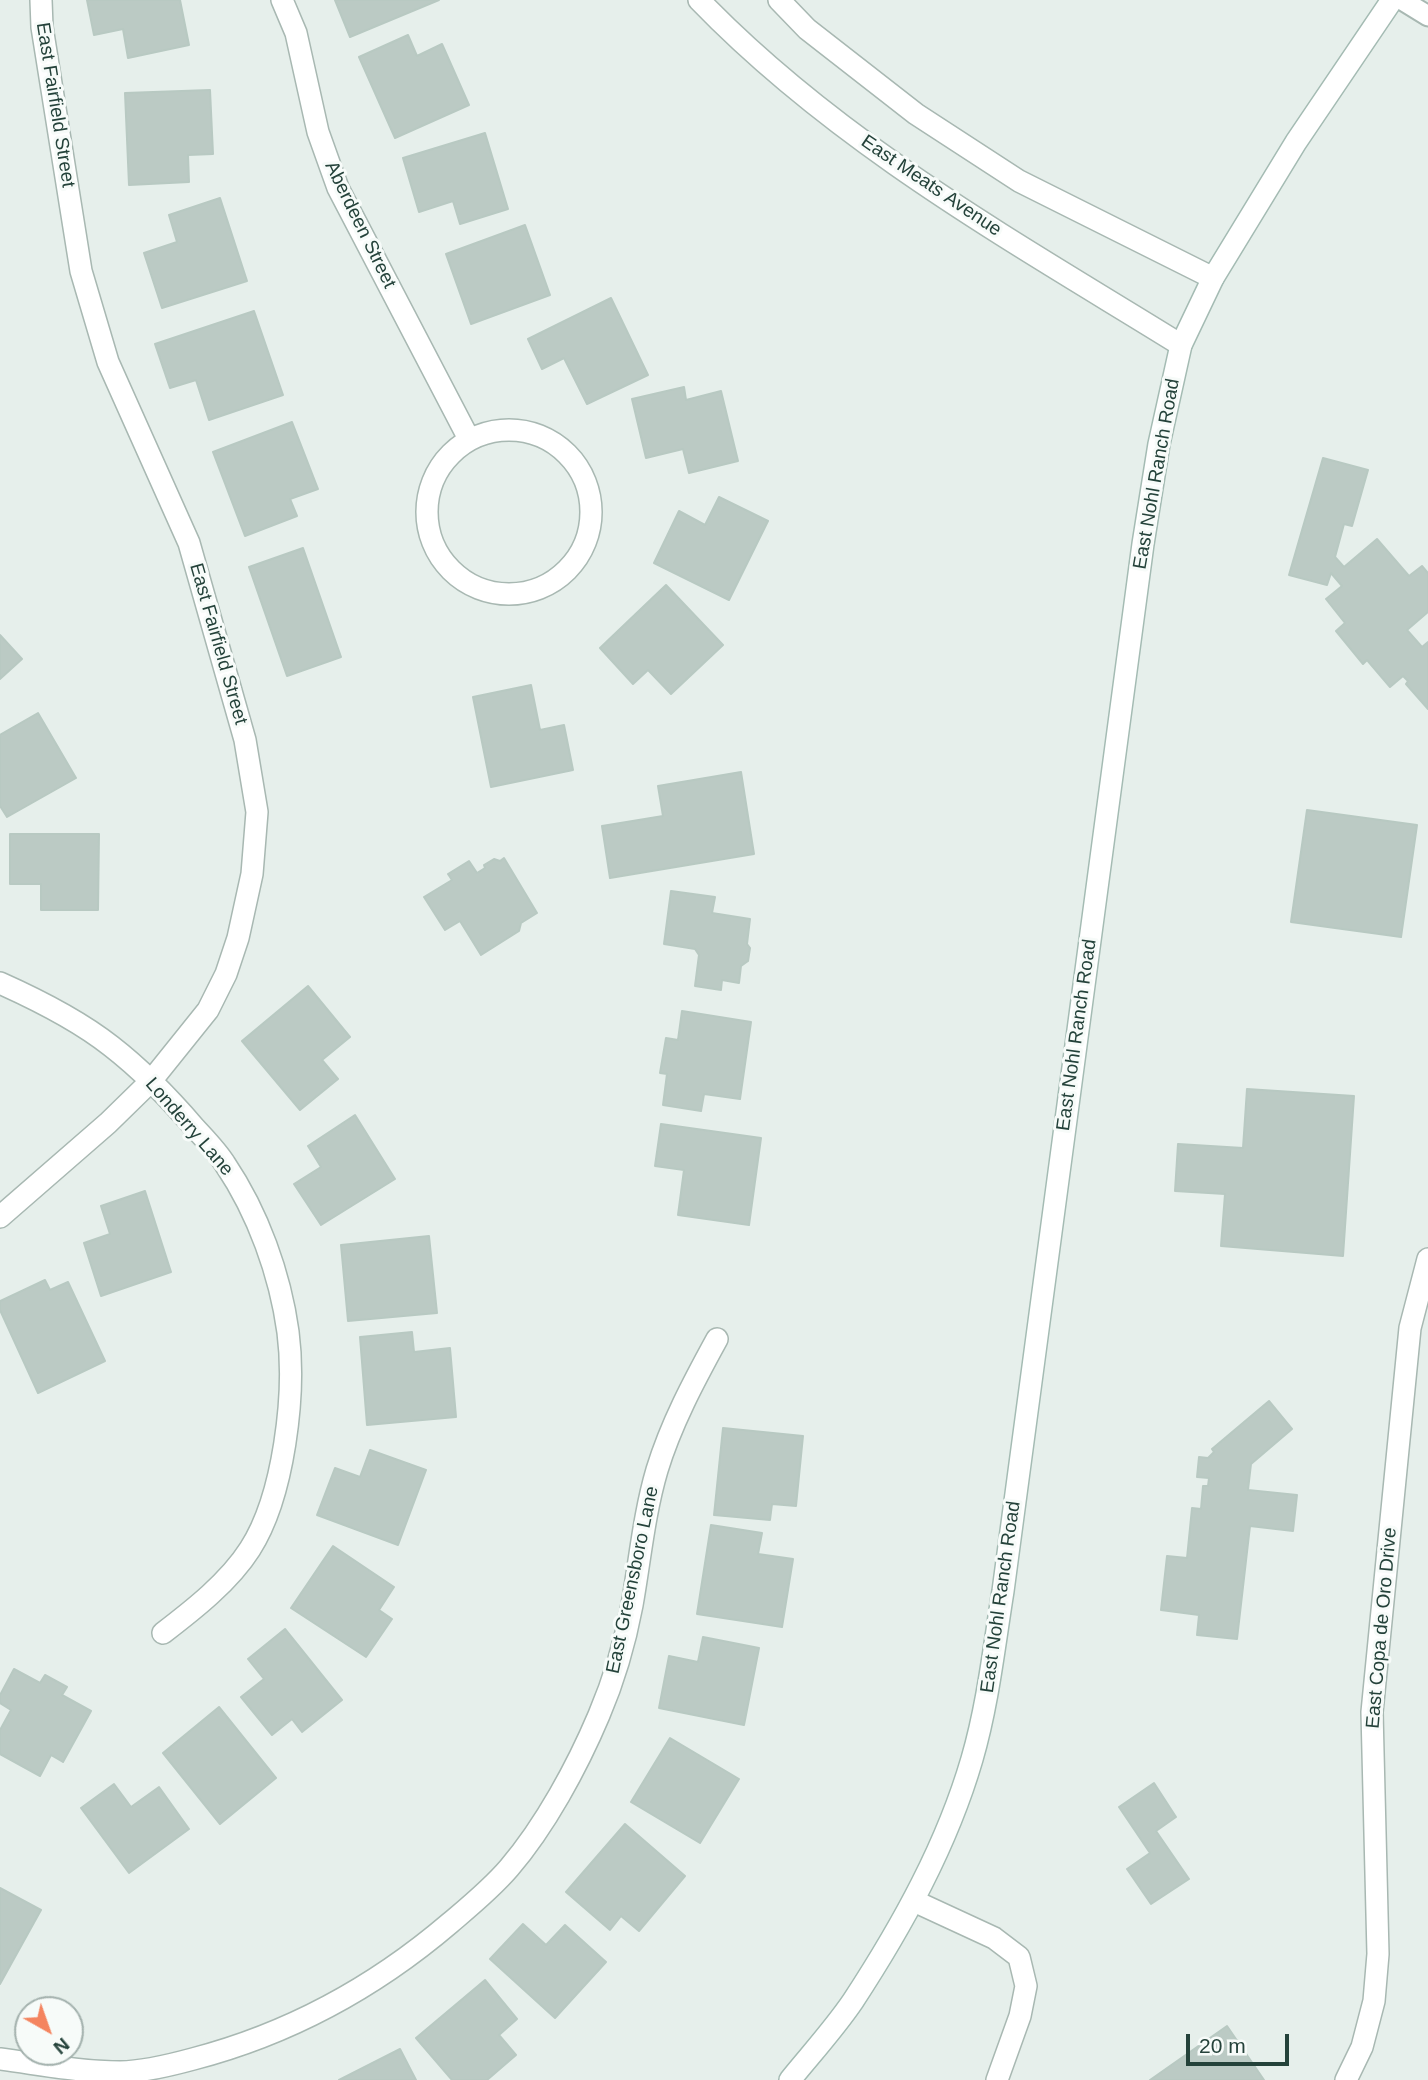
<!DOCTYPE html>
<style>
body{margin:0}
#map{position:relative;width:1428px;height:2080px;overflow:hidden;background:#e6efeb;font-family:Helvetica,sans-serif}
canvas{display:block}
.north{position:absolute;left:14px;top:1996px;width:70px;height:70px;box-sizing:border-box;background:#f7fbf9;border:2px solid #a3b1ad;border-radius:50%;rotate:140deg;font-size:19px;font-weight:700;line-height:28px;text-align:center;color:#24423a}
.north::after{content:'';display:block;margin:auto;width:24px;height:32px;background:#f4845f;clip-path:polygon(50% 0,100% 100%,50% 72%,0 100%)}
.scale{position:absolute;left:1186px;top:2034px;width:103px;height:32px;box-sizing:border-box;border:4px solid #24423a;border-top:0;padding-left:9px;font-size:21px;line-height:24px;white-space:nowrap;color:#24423a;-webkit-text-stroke:5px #f7fbf9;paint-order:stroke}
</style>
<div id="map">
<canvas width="1428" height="2080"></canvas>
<div class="north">N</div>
<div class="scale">20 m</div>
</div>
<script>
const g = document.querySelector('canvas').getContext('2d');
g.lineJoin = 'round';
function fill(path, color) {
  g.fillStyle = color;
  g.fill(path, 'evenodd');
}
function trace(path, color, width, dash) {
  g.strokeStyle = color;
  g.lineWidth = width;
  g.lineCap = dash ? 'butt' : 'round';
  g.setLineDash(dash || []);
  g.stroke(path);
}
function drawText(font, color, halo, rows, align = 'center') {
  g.font = font + ' Helvetica,sans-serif';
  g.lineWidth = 6;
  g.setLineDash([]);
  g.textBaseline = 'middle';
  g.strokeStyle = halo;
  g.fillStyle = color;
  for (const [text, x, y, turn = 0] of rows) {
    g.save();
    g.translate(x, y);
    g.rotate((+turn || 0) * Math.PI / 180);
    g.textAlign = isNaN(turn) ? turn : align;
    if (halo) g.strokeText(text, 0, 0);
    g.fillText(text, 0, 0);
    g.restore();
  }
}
const building = new Path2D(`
 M87,0H180L189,45L128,58L123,29L94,35Z
 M335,0H439L350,37Z
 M408,35L417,56L442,44L469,105L395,138L359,57Z
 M210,90L213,154L188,155L189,182L129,185L125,93Z
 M485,133L508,209L460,224L453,201L419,212L403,158Z
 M220,198L247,281L162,308L144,253L177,242L169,215Z
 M525,225L550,295L471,324L446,254Z
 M611,298L648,375L587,404L564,358L542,369L528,339Z
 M254,311L283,395L209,420L196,380L170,388L155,344Z
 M684,387L686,400L721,391L738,461L689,473L683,449L646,458L632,399Z
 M292,422L318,489L290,499L297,516L245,536L213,452Z
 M1323,458L1368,470L1352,526L1344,524L1335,557L1344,567L1377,539L1409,576L1422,566L1428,573V612L1407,630L1422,647L1428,642V709L1406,684L1408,681L1403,676L1390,687L1367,660L1363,664L1336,631L1345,623L1326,599L1342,586L1331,573L1327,585L1289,575Z
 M719,497L768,521L729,600L654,563L679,511L705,525Z
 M303,548L341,657L287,676L249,567Z
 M666,585L723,645L671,694L648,670L633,684L600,648Z
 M0,635L22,659L0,679Z
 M531,685L540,730L564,725L573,770L491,787L473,697Z
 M38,713L76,778L7,817L0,806V735Z
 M741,772L754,854L610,878L602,826L663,816L658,786Z
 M1307,810L1417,825L1401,937L1291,922Z
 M10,834H99L98,910H41V884H10Z
 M504,858L537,913L521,923L519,931L481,955L460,921L445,930L424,897L452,880L448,874L469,861L477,873L485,868L484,865L494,859L500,861Z
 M671,891L715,897L712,913L750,919L747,944L750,948L748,961L741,966L739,983L722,980L721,990L695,986L699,955L695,949L664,944Z
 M308,986L350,1037L322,1060L338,1079L300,1110L242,1041Z
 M682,1011L751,1022L740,1099L704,1094L701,1111L663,1105L667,1074L660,1073L666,1038L678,1040Z
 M1247,1089L1354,1096L1343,1256L1221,1246L1225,1194L1175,1191L1178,1144L1243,1148Z
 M355,1115L395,1179L321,1225L294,1184L321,1167L308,1146Z
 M661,1124L761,1138L749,1225L678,1215L684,1170L655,1166Z
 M145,1191L171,1272L101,1296L84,1243L110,1234L101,1206Z
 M429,1236L437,1313L348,1321L341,1245Z
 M45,1280L50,1290L68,1282L105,1361L38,1393L0,1310V1301Z
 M412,1332L414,1352L450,1348L456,1417L367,1425L360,1337Z
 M1269,1401L1292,1429L1251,1464L1248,1490L1297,1495L1293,1531L1250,1526L1237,1639L1197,1635L1199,1615L1161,1610L1167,1556L1187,1558L1192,1508L1201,1509L1203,1486H1208L1209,1478L1197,1477L1199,1457L1208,1458L1214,1452L1212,1449Z
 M723,1428L803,1436L796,1506L772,1504L770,1520L714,1515Z
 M370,1450L426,1470L398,1545L317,1515L335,1468L360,1477Z
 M711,1525L762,1533L758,1554L793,1559L782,1627L697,1614Z
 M333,1546L394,1587L379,1610L392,1619L366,1657L291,1608Z
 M285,1629L342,1700L302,1732L292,1719L272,1735L241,1697L264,1679L248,1659Z
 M703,1637L759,1648L744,1725L659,1708L669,1656L698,1662Z
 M14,1669L40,1683L45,1675L67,1687L62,1695L91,1711L63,1762L51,1755L40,1776L0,1754V1730L11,1710L0,1703V1695Z
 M219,1707L276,1778L220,1824L163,1753Z
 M670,1738L739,1779L700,1843L631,1802Z
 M1154,1783L1176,1817L1156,1831L1189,1879L1151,1904L1127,1869L1150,1853L1119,1807Z
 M114,1784L131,1807L159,1787L189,1829L129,1873L81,1808Z
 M625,1824L685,1876L639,1931L621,1916L610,1930L566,1892Z
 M0,1888L41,1910L0,1984Z
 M523,1924L546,1945L565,1925L606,1962L555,2018L490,1959Z
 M485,1980L517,2019L499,2035L516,2055L487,2080H452L416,2038Z
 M1227,2026L1264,2080H1150Z
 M400,2049L416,2080H339Z`);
fill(building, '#bbcac4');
trace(building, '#b8c9c2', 2);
const service = new Path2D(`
 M1402,0L1428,16`);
const minor = new Path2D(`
 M282,0L296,33L318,132L338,188L469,439
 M427 512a82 82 0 1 1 164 0a82 82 0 1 1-164 0Z
 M0,983C38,1000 78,1020 111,1046C142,1070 169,1098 194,1127C205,1139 217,1151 225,1164C258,1213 280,1274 288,1332C296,1394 284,1496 250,1549C229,1582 193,1610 163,1633
 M0,1217L108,1123L151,1081L208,1010L226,974L238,938L252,874L257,812L245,740L189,543L108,362L81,271L42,27L41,0
 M914,1901L994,1938L1019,1957L1026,1986L1020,2016L997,2080
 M0,2059C39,2064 80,2072 120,2072C144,2072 171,2065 193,2059C289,2034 375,1987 450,1923C470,1906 491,1889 509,1868C545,1826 577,1767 599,1715C614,1680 625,1642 632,1605C640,1560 644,1514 657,1470C671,1424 694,1381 717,1339
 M1346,2080L1362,2047L1374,2001L1378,1954L1372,1712L1410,1328L1428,1259`);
const tertiary = new Path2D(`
 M699,0C838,144 1013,241 1181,345
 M779,0L807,29L916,114L1019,181L1213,278`);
const secondary = new Path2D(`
 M790,2080C811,2054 834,2029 853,2001C902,1926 947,1845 972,1759C988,1704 994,1647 1003,1591L1143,544L1159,444L1181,345L1213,278L1296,142L1392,0`);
trace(service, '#a8b8b2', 23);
trace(minor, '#a8b8b2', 24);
trace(tertiary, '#a8b8b2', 24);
trace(secondary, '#a4bbb3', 24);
trace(service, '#fff', 19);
trace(minor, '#fff', 21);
trace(tertiary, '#fff', 21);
trace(secondary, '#fff', 21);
drawText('19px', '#24423a', '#f7fbf9', [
 ["East Fairfield Street",55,105,81],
 ["East Meats Avenue",931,186,34],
 ["Aberdeen Street",360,225,64],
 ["East Nohl Ranch Road",1157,474,-80],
 ["East Fairfield Street",218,644,74],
 ["East Nohl Ranch Road",1077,1035,-82],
 ["Londerry Lane",189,1127,49],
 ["East Greensboro Lane",633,1580,-78],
 ["East Nohl Ranch Road",1001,1597,-82],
 ["East Copa de Oro Drive",1382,1628,-85]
]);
</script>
